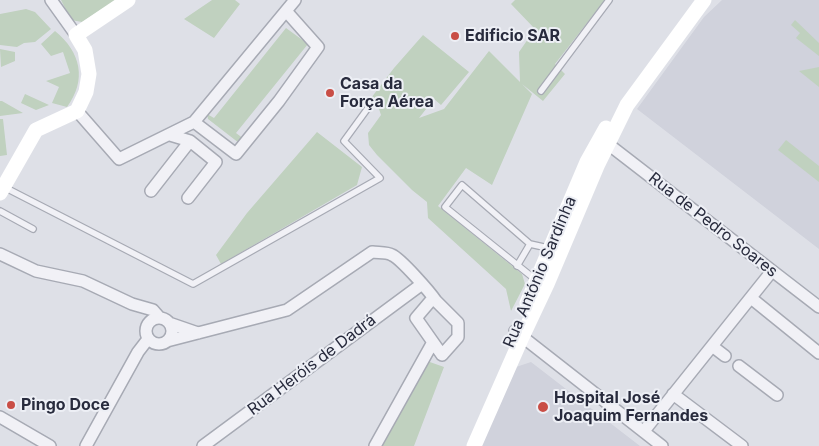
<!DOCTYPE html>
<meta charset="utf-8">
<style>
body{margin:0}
canvas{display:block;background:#dee0e7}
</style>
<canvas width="819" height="446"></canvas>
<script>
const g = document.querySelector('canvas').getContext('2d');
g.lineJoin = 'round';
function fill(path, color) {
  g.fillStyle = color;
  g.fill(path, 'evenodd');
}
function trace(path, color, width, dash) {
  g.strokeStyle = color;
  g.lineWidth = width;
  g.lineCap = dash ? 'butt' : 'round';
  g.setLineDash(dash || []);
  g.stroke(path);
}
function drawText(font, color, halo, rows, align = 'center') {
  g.font = font + ' Inter,sans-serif';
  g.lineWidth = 4;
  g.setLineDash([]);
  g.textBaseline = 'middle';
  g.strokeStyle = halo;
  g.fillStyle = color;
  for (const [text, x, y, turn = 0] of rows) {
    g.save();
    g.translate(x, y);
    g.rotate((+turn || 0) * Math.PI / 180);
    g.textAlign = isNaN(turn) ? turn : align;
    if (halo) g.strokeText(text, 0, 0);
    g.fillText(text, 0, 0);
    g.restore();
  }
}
fill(new Path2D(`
 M722,0H819V249L637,109L704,17Z
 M531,362L640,446H480L513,368Z`), '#d0d2dc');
fill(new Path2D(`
 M61,0H116L82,22L71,20Z
 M212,0H235L240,4L214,38L184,19Z
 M515,0H605L555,64L565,74L543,101L522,84L532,94L492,185L466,168L438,206L522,274L525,284L511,311L506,289L428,218L427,202L412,190L377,155L369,145L368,133L381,115L379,109L368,102L394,68L423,35L469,72L441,105L434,99L419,118L444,109L489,51L520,82L519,52L535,29L511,4Z
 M26,9L35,12L51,29L35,42L24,43L17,47L0,45V14Z
 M795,20L819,43V56L796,38L800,33L791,25Z
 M286,28L308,44L236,133L244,139L239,143L208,119L207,114L214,118Z
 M55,31C81,52 87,80 67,107L52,103L59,87L46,81L70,73L63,52L51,56L41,44Z
 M0,49L15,52V61L1,67Z
 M819,67V87L799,71Z
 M25,94L49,105L36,110L21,103Z
 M0,101H2L23,113L0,116Z
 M0,119H3L7,155L0,156Z
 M317,132L362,167L357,185L221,264L216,255L247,213Z
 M786,140L819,166V182L778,150Z
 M427,361L444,367L414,446H380Z`), '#c0d1bf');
const lane = new Path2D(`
 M541,91L609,0
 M4,187L193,284L380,178L344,141L368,108
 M0,211L33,229
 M530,244L548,248
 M517,266L530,244L462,185L445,207L536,280`);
const street = new Path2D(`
 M51,0L76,35
 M77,111L119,159L194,122L295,0
 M194,122L236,154L279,101L318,47L286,11
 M170,135L190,141L216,162L188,198
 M602,146L608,144L819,307
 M151,191L190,141
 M0,254L36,271L83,281L132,304L153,310L160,318
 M751,298L819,353
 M146 331a13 13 0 1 1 26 0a13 13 0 1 1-26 0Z
 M169,323L198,333
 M515,331L662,446
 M167,341L287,310L372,252C378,253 387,252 392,255C401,259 430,292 436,301L458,323V337L442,355L416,318L433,298
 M712,346L725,356
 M739,366L777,395
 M673,394L742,446
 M0,417L50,446
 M644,431L772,271
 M86,446L138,352L148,339
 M203,446L422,284
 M375,446L433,342`);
trace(lane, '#a7aab4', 8);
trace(street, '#a7aab4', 14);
trace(lane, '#f1f1f6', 5.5);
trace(street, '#f1f1f6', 11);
trace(new Path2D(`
 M0,193L36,130L77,111L86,92L89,74L85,50L76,35L128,0
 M527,303L587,162L606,128
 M474,446L522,337L547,284L597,166L627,105L704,0`), '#fff', 15);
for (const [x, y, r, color] of [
 [455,36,5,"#c94e46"],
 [330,93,5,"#c94e46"],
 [11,405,5,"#c94e46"],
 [543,407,6,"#c94e46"]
]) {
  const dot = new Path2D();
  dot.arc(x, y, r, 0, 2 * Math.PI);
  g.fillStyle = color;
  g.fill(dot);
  trace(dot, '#edeff5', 2);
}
drawText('bold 16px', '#282b3d', '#edeff5', [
 ["Edificio SAR",465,36],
 ["Casa da",340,84],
 ["Força Aérea",340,102],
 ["Hospital José",554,398],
 ["Joaquim Fernandes",554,416],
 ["Pingo Doce",21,405]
], 'left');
drawText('16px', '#282b3d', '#edeff5', [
 ["Rua de Pedro Soares",713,225,38],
 ["Rua António Sardinha",540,272,-67],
 ["Rua Heróis de Dadrá",312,365,-37]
]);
</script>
